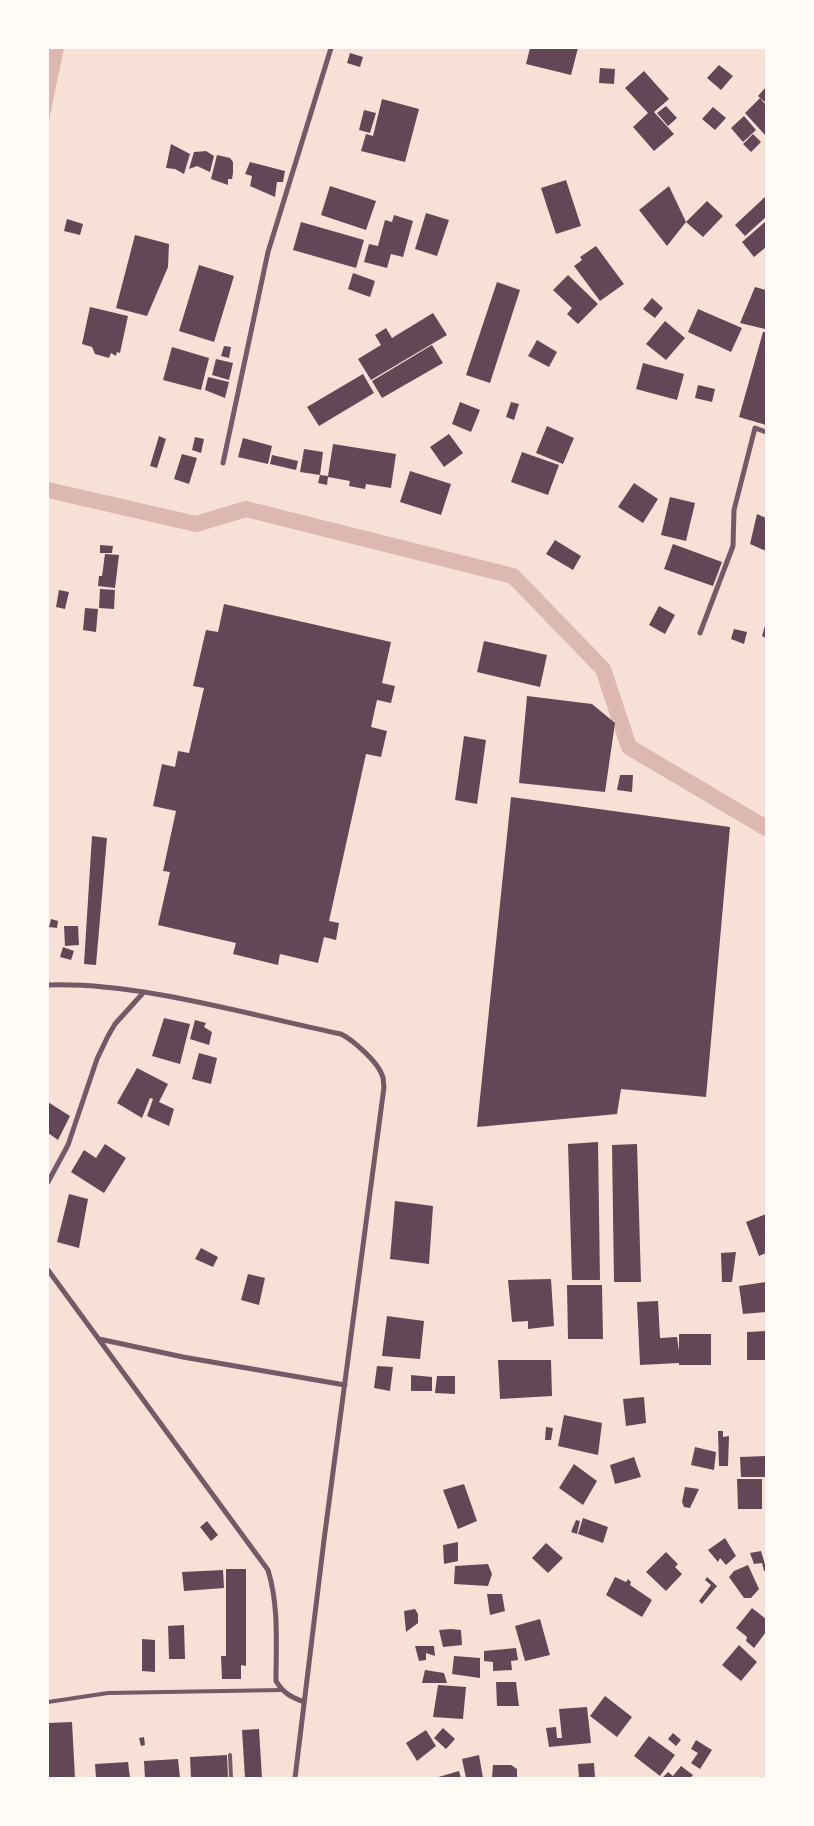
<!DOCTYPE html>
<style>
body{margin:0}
#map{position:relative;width:814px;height:1826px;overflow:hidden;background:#f7e1d7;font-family:"Space Grotesk",sans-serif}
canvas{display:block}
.frame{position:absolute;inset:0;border:49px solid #fffaf5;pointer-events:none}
</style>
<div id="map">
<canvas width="814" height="1826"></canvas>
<div class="frame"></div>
</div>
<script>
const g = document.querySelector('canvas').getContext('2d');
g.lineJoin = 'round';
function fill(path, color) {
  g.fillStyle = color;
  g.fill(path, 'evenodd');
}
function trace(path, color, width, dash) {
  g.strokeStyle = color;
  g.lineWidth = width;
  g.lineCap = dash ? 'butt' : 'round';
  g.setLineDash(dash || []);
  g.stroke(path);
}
fill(new Path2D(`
 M48,48H64L48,125Z`), '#dcb8b0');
trace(new Path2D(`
 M48,490L196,524L246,509L513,576L603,669L629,747L766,828`), '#dcb8b0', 16);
fill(new Path2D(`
 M530,48H578L571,75L526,64Z
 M350,53L363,57L360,67L347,63Z
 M719,65L733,76L721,90L707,78Z
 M600,68L615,69L614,84L599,83Z
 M644,71L669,99L654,112L674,134L654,151L633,127L648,113L625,88Z
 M766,87V103L758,96Z
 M760,98L766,105V136L745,113Z
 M382,99L419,109L405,162L361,151L366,134L373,136Z
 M666,106L677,118L668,126L657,113Z
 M713,107L726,118L715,130L702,119Z
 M364,110L376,113L370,133L359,130Z
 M744,116L756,130L743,142L731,128Z
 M753,134L761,142L751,152L743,144Z
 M171,144L190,154L184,174L175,169L166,168Z
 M206,151L214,156L210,172L197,166L189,169L194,152Z
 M217,155L230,158L233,162V173L232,179H228V185L211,179Z
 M250,162L285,171L283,182H277L275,197L250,186L252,176L245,174Z
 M566,180L581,226L556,234L541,188Z
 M330,186L376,201L366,230L321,215Z
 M669,186L686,222L667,246L639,210Z
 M766,196V217L745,236L735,225Z
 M707,201L723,216L703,237L686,222Z
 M426,213L449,220L437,256L415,249Z
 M394,215L413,221L403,257L391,254L387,268L364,262L369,244L378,246L385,220L392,222Z
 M67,219L83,224L80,235L64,231Z
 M766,221V247L754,257L742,242Z
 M301,222L364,240L356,268L293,250Z
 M135,235L169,244L168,267L147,316L116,308Z
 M596,246L624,284L600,301L574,266L582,260L580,257Z
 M199,265L234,276L214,342L179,331Z
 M353,273L375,281L370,297L348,289Z
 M568,275L598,304L578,324L567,314L572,308L553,290Z
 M497,282L520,290L490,383L466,375Z
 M755,287L766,290L765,329L740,323Z
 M652,298L663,308L655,318L643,309Z
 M90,307L128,316L120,353L117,352L116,356L111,353L109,358L95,354L92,347L82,344Z
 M698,309L742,328L731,352L688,332Z
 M433,313L447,335L371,380L358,359L381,345L375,335L386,328L392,338Z
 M665,321L685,338L666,360L646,344Z
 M763,332H766V425L739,417Z
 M537,340L557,352L549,367L528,356Z
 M432,345L443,363L382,398L372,381Z
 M224,346L231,347L229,358L221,356Z
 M172,347L209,358L201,390L163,380Z
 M216,359L233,363L229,380L212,375Z
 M643,363L684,374L677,400L636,389Z
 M363,374L374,393L319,426L307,407Z
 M208,377L229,382L225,398L205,390Z
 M698,385L715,389L712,402L695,398Z
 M460,402L480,410L471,432L452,424Z
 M511,402L519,404L514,420L506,417Z
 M547,426L574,438L563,464L536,453Z
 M449,434L463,453L444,467L430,447Z
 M159,436L166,439L157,468L150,466Z
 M195,437L204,439L201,453L192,450Z
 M243,438L272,446L268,464L238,457Z
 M333,444L396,454L391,488L366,484L365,489L349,486L350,481L328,477L327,485L318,483L320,475L328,476Z
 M304,449L323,452L320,475L300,472Z
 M522,452L559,465L548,495L511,482Z
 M182,454L197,458L189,484L174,479Z
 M272,455L298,461L296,470L270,464Z
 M410,471L451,484L441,515L400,502Z
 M634,483L658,499L643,523L618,507Z
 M670,497L695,503L686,541L661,535Z
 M757,514L766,518V551L750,544Z
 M555,540L581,556L573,570L546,554Z
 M673,544L722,562L713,586L664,569Z
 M100,545L113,546L112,553H100Z
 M105,554L119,555L115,588L98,586L99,576H102Z
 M100,589L115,590L114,609L99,608Z
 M59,590L69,592L65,609L56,607Z
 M224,604L391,642L382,683L395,686L391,703L377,700L371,727L387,731L381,757L366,754L329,921L339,923L336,940L324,937L318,963L280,954L278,965L233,954L236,943L158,925L170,872L163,871L176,811L153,806L162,764L175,767L178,751L189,753L204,688L193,686L206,630L218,632Z
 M659,606L675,615L665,634L649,625Z
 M85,608L98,609L96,632L83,630Z
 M766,622V638L762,636Z
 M734,629L747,632L744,644L731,639Z
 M484,641L547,655L540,687L477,672Z
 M527,696L592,704L615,723L605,792L519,783Z
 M464,736L486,740L477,804L455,800Z
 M620,775H633L632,792L617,790Z
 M511,797L730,827L706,1097L621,1089L617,1114L477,1127Z
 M92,836L107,838L96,965L84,964Z
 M51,919L58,921L57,928L49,927Z
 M64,926H78L79,945L65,946Z
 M63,947L74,951L71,960L60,957Z
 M164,1018L190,1024L180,1064L152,1056Z
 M195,1020L206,1023L204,1027L212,1032L209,1045L190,1039Z
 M199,1053L217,1058L211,1084L192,1079Z
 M137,1068L168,1084L159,1102L174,1109L169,1126L147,1116L153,1099L150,1098L142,1118L117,1103Z
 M48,1102L70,1116L58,1140L48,1133Z
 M598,1142L600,1280H572L568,1144Z
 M105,1144L126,1158L104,1193L71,1172L84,1150L96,1158Z
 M637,1144L641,1282H614L612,1145Z
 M69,1194L88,1199L79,1248L57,1242Z
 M395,1201L433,1206L429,1264L390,1259Z
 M766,1214V1253L759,1256L746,1222Z
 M201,1248L218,1257L213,1267L195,1259Z
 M736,1252L732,1282H722L721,1253Z
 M248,1274L265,1278L259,1305L241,1300Z
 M551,1279L554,1326L528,1329V1321L512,1322L508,1280Z
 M766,1282V1312L743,1314L739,1286Z
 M567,1285H602L603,1339H568Z
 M658,1301L660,1338L677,1337L679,1351V1334H711V1365H679V1363L640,1365L637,1302Z
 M387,1316L424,1321L420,1359L382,1356Z
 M766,1331V1360H747V1332Z
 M498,1360H551L552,1396L500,1399Z
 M377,1366L393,1367L390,1391L374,1388Z
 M411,1375L432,1377V1391H411Z
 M437,1376H455V1394L435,1393Z
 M644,1397L646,1423L626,1426L623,1399Z
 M564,1415L602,1423L598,1455L558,1446Z
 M546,1427L553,1428L551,1440H545Z
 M718,1431H723V1437L729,1436L728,1466H719Z
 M695,1447L716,1452L714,1470L691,1465Z
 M766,1456V1477H741L740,1457Z
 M634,1457L641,1477L615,1484L610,1465Z
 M574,1464L597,1481L583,1505L559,1488Z
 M737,1479H762V1509H738Z
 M464,1484L477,1521L458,1529L443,1490Z
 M685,1487L699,1489L690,1508L684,1507L682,1502Z
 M583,1518L608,1527L603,1543L578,1534Z
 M576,1520L580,1521L577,1534L571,1532Z
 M207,1521L218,1535L211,1541L200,1527Z
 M725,1538L736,1556L726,1565L720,1558L718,1562L708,1550Z
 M458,1542V1561L444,1564L443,1545Z
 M546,1543L563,1558L548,1573L532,1558Z
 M761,1551L766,1568V1571H764L762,1563L754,1564L750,1553Z
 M666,1552L678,1564L675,1567L682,1574L666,1591L646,1572Z
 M488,1564L492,1574L488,1586L454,1584L455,1566Z
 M748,1565L759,1589L751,1598H744L729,1577L734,1571Z
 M226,1569H246V1666L241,1665V1679H222L221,1656H226Z
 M223,1570L224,1588L184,1591L182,1572Z
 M615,1577L626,1582L628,1579L631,1582L630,1585L652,1600L642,1617L606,1595Z
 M707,1577L717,1586L702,1604L699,1601L711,1585L705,1580Z
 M487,1594H502L505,1611L490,1615Z
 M752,1608L766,1619V1632L754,1648L746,1641L747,1637L736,1628Z
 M415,1609L418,1614V1623L406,1632L404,1611Z
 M540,1619L550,1655L525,1661L515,1626Z
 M184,1625L185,1659H169L168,1626Z
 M451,1629L461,1630L462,1645L443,1647L439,1630Z
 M142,1639L155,1640V1672L142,1671Z
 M739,1645L757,1662L741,1681L722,1665Z
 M415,1646H434L435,1656L426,1653V1660L419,1661Z
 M516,1648L518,1660L511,1661L512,1670L493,1671V1662L484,1661V1651Z
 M454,1656L480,1658V1678L452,1674Z
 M425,1670L444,1673L447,1683H422Z
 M496,1682H516L519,1706H497Z
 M438,1685L466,1687L463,1719L433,1717Z
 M605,1696L632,1717L617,1737L590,1716Z
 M587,1707L591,1743L549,1747L546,1728L556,1727L557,1738H562L559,1709Z
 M72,1722L75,1778H48V1723Z
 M443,1728L455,1739L446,1749L434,1738Z
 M259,1729L262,1778H245L242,1730Z
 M426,1730L436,1746L417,1761L406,1743Z
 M673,1733L681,1740L676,1746L668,1739Z
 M649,1736L675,1755L660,1776L634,1756Z
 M144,1737L145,1745L141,1746L139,1738Z
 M696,1740L712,1750L700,1769L691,1763L698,1753L691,1749Z
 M227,1755L228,1778H191L190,1757Z
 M479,1755L483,1778H466L462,1759Z
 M178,1759L180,1778H145L144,1761Z
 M128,1762L130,1778H96L95,1764Z
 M594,1763L595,1778H579L578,1764Z
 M493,1765H511L517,1769V1778H492Z
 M681,1766L693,1775L690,1778H662L668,1772L673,1776Z
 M459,1771L461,1778H435Z`), '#644757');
trace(new Path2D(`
 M48,1702L108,1693L281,1690
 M230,1755L231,1778`), '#755966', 4);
trace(new Path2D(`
 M223,463L268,252L331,48
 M700,633L733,546L734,510L755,428L766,432
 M48,985C141,982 249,1015 341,1034C353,1040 378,1062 382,1075C384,1078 383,1083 384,1087L324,1540L295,1778
 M48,1182L68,1145L97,1059L108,1036L115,1024L144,992
 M48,1270L268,1570C279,1606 276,1643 276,1681C283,1693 291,1697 304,1702
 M99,1339L183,1357L345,1385`), '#755966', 5);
</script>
